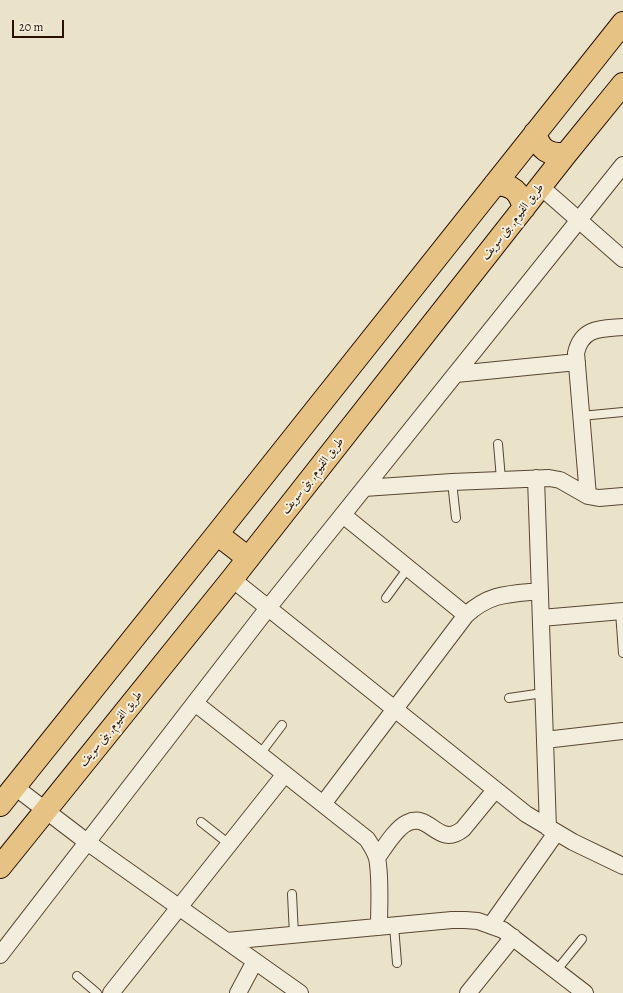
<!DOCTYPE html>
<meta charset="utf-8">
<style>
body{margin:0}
#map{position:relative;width:623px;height:993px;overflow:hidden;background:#ebe3c9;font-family:Alegreya,serif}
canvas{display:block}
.scale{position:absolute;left:12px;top:20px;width:52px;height:18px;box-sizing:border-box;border:2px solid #281101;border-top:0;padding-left:5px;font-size:12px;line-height:14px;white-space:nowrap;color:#281101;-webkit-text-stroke:3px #f2eddc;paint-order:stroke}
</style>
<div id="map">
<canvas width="623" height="993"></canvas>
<div class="scale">20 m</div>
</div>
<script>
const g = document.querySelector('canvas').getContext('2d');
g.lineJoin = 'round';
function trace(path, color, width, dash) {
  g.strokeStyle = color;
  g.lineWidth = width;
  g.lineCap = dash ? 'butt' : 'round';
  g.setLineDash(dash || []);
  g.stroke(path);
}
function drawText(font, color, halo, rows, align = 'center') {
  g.font = font + ' Alegreya,Amiri,serif';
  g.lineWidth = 4;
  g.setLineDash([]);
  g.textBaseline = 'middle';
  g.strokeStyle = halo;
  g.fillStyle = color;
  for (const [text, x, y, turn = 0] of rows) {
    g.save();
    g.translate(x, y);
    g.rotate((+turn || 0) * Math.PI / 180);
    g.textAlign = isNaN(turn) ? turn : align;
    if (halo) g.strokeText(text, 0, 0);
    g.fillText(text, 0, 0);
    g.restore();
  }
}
const lane = new Path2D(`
 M581,416L623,412
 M498,444L501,479
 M452,482L456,518
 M386,598L408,568
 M620,612L623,653
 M509,698L543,693
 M260,754L282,725
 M201,822L229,844
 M292,894L294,935
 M394,926L397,963
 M556,971L582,939
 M77,976L97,993`);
const street = new Path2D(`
 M541,187L623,259
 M456,374L577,362
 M536,478L548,828
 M364,488L452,482L549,478L560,480L588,496L599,498L623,496
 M588,496L576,353C582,327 601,329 623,327
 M343,515L466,615
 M232,579L526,814L573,842L623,866
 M541,618L623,611
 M195,703L367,839C371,845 375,851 377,858C381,877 379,907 379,927
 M545,740L623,731
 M15,787L87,842L300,993
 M323,804L466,615C490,593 509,594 540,591
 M377,858C384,848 396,828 407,823C430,811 438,849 463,829L495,790
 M491,925L556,833
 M227,941L452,920H465L478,921L503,930L585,993
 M0,955L268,608L623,165
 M111,993L285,774
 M238,993L255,961
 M468,993L513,937`);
const highway = new Path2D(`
 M535,133C540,150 548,155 566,154
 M495,184C513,185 519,191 524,208
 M217,534L248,558
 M0,805L217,534L623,23
 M0,867L232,579L566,154L623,84`);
trace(lane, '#594633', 10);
trace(street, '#594633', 18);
trace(highway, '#281101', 24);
trace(lane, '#f2eddc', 8);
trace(street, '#f2eddc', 16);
trace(highway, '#e6c284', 22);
drawText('12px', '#281101', '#f2eddc', [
 ["طريق الفيوم, بنى سويف",513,222,-52],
 ["طريق الفيوم, بنى سويف",313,476,-52],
 ["طريق الفيوم, بنى سويف",111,729,-51]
]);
</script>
